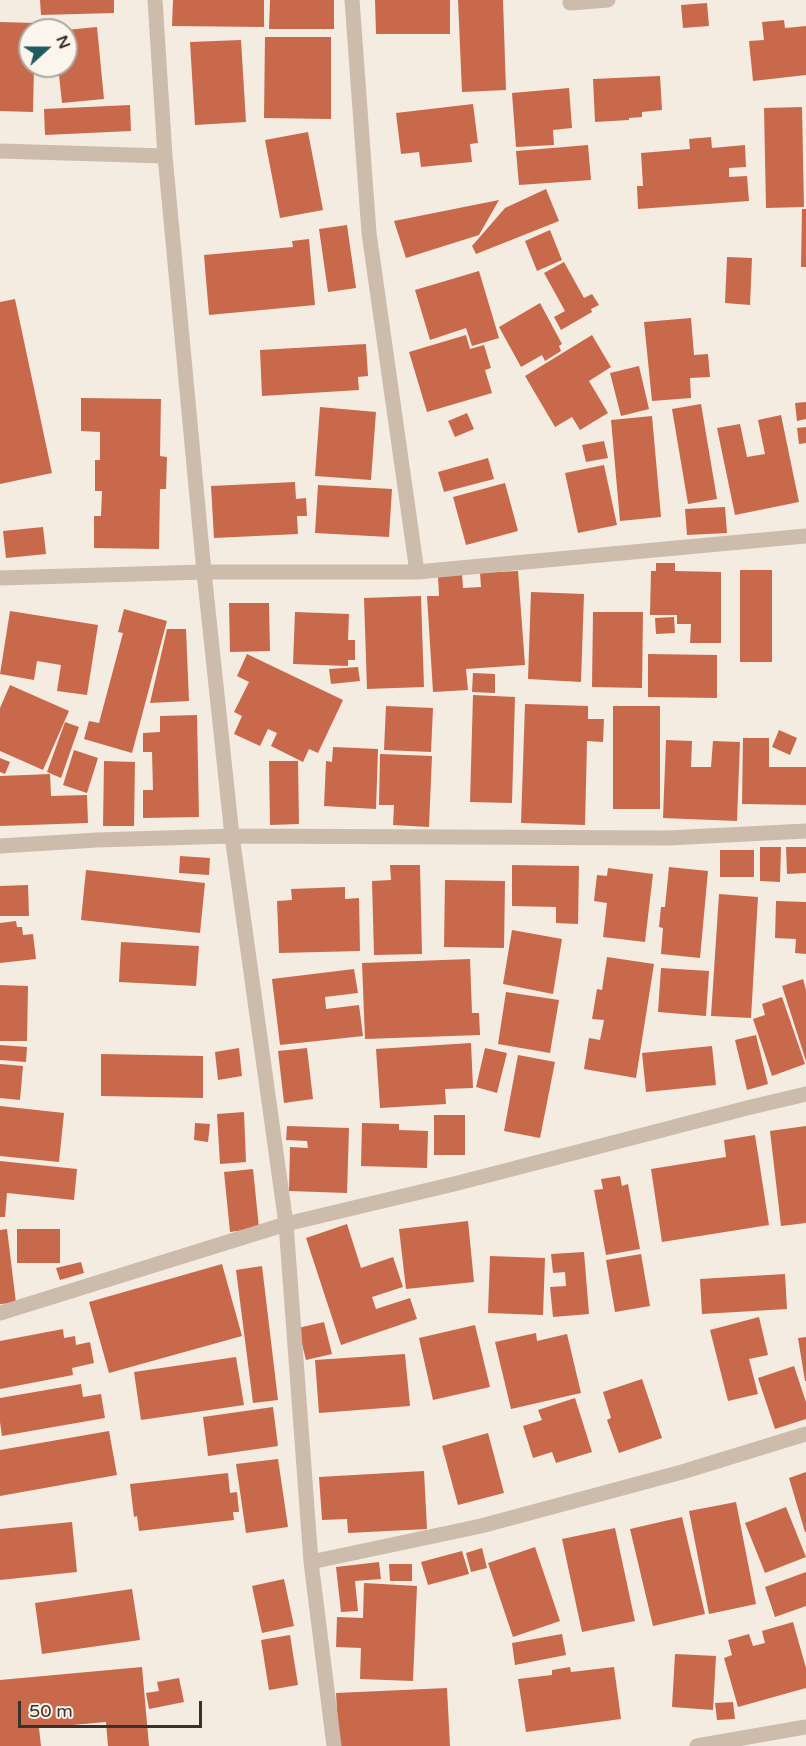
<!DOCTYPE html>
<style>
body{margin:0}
#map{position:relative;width:806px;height:1746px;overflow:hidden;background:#f4ebe1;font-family:"Varela Round",sans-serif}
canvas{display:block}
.north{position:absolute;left:18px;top:18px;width:60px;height:60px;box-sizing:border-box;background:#fbf5ee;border:2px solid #aea6a0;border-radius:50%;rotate:69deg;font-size:16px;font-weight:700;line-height:24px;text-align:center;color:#3b302b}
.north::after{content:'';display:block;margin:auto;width:21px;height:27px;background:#1f5a5e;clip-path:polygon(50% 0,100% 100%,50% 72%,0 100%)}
.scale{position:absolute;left:18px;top:1701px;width:184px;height:27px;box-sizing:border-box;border:3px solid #3b302b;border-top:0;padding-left:8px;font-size:18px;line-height:21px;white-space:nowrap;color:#3b302b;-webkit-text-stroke:4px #fbf5ee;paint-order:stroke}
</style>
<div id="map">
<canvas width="806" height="1746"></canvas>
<div class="north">N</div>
<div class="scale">50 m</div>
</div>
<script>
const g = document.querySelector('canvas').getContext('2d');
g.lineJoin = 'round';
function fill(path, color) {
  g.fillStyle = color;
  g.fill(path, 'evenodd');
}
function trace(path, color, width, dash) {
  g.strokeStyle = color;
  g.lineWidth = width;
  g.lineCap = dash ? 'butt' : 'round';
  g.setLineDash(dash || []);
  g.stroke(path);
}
fill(new Path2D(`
 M40,0H114V13L41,15Z
 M173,0H264V27L172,26Z
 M270,0H334V29H269Z
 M375,0H450V34H376Z
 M458,0H503L506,90L462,92Z
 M707,3L709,26L683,28L681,5Z
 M784,20L785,28L806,26V75L753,81L749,41L764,40L762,22Z
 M0,22L35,23V30H30V66H34L33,112L0,111Z
 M97,27L104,99L62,103L58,66H66V30Z
 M265,37H331V119L264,118Z
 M241,40L246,122L195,125L190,42Z
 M660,76L662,110L642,112V117L629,118V120L595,122L593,79Z
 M569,88L572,128L553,130L554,145L516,147L512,93Z
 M473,104L478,143L470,144L472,162L421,167L419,152L401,154L396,113Z
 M130,105L131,131L45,135L44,109Z
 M802,107L804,207L766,208L764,108Z
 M308,132L323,210L280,218L265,140Z
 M711,137L712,148L745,145L746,167L729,168V177L747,176L749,201L638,209L637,186H643L641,153L690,149L689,139Z
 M588,145L591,180L519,185L516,151Z
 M546,189L559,221L476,254L472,246L505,208Z
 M499,200L479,235L406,258L394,221Z
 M802,209H806V267H801Z
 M347,225L356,288L328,292L319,229Z
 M550,230L562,260L537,271L525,241Z
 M309,239L315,305L209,315L204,255L293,247L292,241Z
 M727,257L752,258L750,305L725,303Z
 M564,262L584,298L592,294L599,305L591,309L592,312L561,330L554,317L565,311L544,273Z
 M479,271L499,338L472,346L466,328L430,340L415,290Z
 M15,299L52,473L0,484V302Z
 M540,303L562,344L559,346L561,351L545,361L542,355L521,367L499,327Z
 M691,318L694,355L708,354L710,377L690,378L691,398L652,401L644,322Z
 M466,335L470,349L484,345L491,368L485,370L492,393L427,412L409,352Z
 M592,335L611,367L589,381L608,413L580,430L572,417L555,427L525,376Z
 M366,344L368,376L358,377L359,390L262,396L260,350Z
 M639,366L649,409L621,416L610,373Z
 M81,398L161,399L160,456L167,457L166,489H160L159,549L94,548V516H101L102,491H95V460H100V432L81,431Z
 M806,402V419L797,421L795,403Z
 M701,404L717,499L688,504L672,409Z
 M320,407L376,412L371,480L315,476Z
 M467,413L474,429L455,437L448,421Z
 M781,415L799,502L735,515L717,428L740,424L747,457L765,454L758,420Z
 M652,416L661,517L620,521L611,420Z
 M806,427V443L799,444L797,428Z
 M604,441L608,458L586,462L582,445Z
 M488,458L494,479L444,492L438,472Z
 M604,465L617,525L578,533L565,473Z
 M295,482L296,499L306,498L307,516H297L298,534L214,538L211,486Z
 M505,483L518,531L466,545L453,497Z
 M318,485L392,489L389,537L315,533Z
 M725,507L727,533L687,535L685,509Z
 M43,527L46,554L6,558L3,531Z
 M656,563H675V571L721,572V643H690L691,624H677V615H650L651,571H656Z
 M740,570H772V662H740Z
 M518,571L525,665L466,669L468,690L433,692L427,596H439L438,576L462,574L463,588L481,587L480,573Z
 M531,592L584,594L581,682L528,679Z
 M421,596L424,687L367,689L364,598Z
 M229,603H269L270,651L230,652Z
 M124,609L167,621L132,753L84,739L89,721L99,723L123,633L118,632Z
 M10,611L98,625L87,695L57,691L61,665L37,661L34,680L0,674Z
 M295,612L349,614L348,640H355V660H348V666L293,664Z
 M593,612H643L642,688L592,687Z
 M674,617L675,633L656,634L655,618Z
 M167,629H186L189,701L150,703Z
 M247,654L343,700L318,753L309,749L303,762L271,746L277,733L268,729L260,746L234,734L242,716L234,712L249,682L237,676Z
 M648,654L717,655V698L648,697Z
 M358,667L360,681L331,684L329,669Z
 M473,673L495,674V693L472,692Z
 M10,685L69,711L43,770L0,751V708Z
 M473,695L515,697L512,803L470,802Z
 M525,704L588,706V719H604L603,742L587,741L585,825L521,823Z
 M386,706L433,708L431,752L384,750Z
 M613,706H660V809H613Z
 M197,715L199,817L143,818V790H153L152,752H143V733L160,732V716Z
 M65,722L79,727L61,778L47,772Z
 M779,730L797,738L790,755L772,747Z
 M743,738H769V767H806V805L742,804Z
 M666,740L692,741L691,767H711L713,741L740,742L737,821L663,818Z
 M333,747L378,749L376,809L324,806L326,761L332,762Z
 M74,750L98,758L87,793L63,785Z
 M380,754L432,756L429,827L393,825L394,805H379Z
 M0,758L10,762L5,774L0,772Z
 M104,761L135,762L134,826H103Z
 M269,761H298L299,824L270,825Z
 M50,774L51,796L87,795L88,823L0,826V776Z
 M760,847H781L780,882L760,881Z
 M786,847H806V873L787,874Z
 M720,850H754V877H720Z
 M180,856L210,858L209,875L179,873Z
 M390,865H420L422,954L374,955L372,881L391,880Z
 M512,865L579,866L578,924L556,923V907L512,906Z
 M669,867L708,871L700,958L661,954L663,928L659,927L661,907H665Z
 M608,868L653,874L645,942L603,937L607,903L594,901L597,875L607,876Z
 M86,870L205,883L200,933L81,920Z
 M445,880L505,881L504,948L444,947Z
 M28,885L29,916H0V886Z
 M345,887V899L359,898L360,951L279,953L277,901L292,900L291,889Z
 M719,894L758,897L751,1018L711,1016Z
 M776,901L806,902V954L795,953L796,939L775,938Z
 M16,921L17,927H22L23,935L33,934L36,959L0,963V923Z
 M512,930L562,939L553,994L503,984Z
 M121,942L199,946L196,986L119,982Z
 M607,957L654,964L636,1078L584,1069L589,1038L600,1040L604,1020L592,1019L597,989L602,990Z
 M470,959L472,1013H479L480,1035L365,1039L362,963Z
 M661,968L709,971L706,1016L658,1012Z
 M354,969L358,993L325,997L326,1009L359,1005L363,1036L280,1045L272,979Z
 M803,979L806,990V1061L782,986Z
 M0,985L28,986L27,1041H0Z
 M506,992L559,1000L550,1053L498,1044Z
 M782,997L805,1064L772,1076L753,1019L765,1015L762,1004Z
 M756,1035L768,1084L747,1090L735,1040Z
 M471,1043L473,1088L445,1089L446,1104L380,1108L376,1049Z
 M0,1045L27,1047L26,1062L0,1060Z
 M712,1046L716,1085L646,1092L642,1053Z
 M239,1048L242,1076L218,1080L215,1052Z
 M307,1048L313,1099L284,1103L278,1051Z
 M485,1048L507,1053L497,1093L476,1087Z
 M101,1054L203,1056V1098L101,1096Z
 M518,1055L555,1062L540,1138L504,1131Z
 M0,1064L23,1066L20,1100L0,1098Z
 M0,1106L64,1113L59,1162L0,1156Z
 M244,1112L246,1162L220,1164L217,1114Z
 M434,1115H465V1155H434Z
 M195,1123L210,1124L208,1142L194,1140Z
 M362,1123L399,1124V1130L428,1131L427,1168L361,1166Z
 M287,1126L349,1128L347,1193L289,1191L290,1147L308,1148L307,1141L286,1140Z
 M806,1126V1223L781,1226L770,1131Z
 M755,1135L769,1225L662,1242L651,1169L726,1157L724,1140Z
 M0,1161L77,1169L74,1200L7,1193L5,1217H0Z
 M253,1169L259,1228L230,1232L224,1172Z
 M620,1176L622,1186L628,1184L640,1249L606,1255L594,1190L603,1189L601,1179Z
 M468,1221L474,1282L406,1289L399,1229Z
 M347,1224L361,1268L393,1257L403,1287L372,1297L376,1309L410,1298L417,1319L341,1345L306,1238Z
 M7,1229L16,1303L0,1304V1230Z
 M17,1229H60V1263H17Z
 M584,1252L589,1314L553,1317L550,1287L566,1286L565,1272L553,1273L551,1254Z
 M641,1254L650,1306L615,1312L606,1260Z
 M490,1256L545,1258L543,1315L488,1313Z
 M81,1262L84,1273L60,1280L56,1268Z
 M222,1264L242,1336L109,1373L89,1302Z
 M262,1266L278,1400L253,1403L236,1270Z
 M785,1274L787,1309L702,1314L700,1279Z
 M759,1317L768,1355L749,1359L758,1394L728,1401L710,1330Z
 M324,1322L332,1354L306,1360L298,1328Z
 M475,1325L490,1387L433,1400L419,1338Z
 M63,1329L64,1338L75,1336L76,1345L90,1342L94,1363L72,1368L73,1375L0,1389V1341Z
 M536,1333L537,1341L567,1334L581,1393L511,1409L495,1342Z
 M806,1337V1381H805L798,1338Z
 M405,1354L410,1406L319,1413L315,1360Z
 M236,1357L244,1405L141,1420L134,1372Z
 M794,1366L806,1402V1419L775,1429L758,1378Z
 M642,1379L662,1438L619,1453L607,1420L611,1418L603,1392Z
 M81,1384L83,1397L101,1394L105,1418L2,1436L0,1422V1398Z
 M575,1398L592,1452L556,1463L552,1452L533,1458L523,1426L542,1420L538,1410Z
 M273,1407L278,1446L208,1456L203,1417Z
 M109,1431L117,1475L0,1496V1450Z
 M488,1433L504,1493L458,1505L442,1446Z
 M278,1459L288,1527L246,1533L236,1464Z
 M424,1471L427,1529L348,1533L347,1519L322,1520L319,1477Z
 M806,1472V1532H805L789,1478Z
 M228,1473L230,1493L237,1492L239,1512H233L234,1520L139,1531L137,1516L134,1517L130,1484Z
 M736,1502L756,1604L709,1614L689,1511Z
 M786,1507L806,1557L765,1573L745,1523Z
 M682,1517L705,1614L653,1626L630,1529Z
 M72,1522L77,1572L0,1580V1529Z
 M615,1528L635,1621L582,1632L562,1539Z
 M535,1547L560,1621L513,1637L488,1563Z
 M482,1548L487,1568L471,1572L466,1553Z
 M462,1551L469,1574L428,1585L421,1562Z
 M379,1562L381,1579L355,1581L358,1611L341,1612L336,1567Z
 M389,1564H412V1581H390Z
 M806,1572V1606L775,1617L765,1587Z
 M284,1579L294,1626L262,1633L252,1586Z
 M364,1583L417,1586L413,1681L360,1679L361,1648L336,1647L337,1617L363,1618Z
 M132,1589L140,1640L42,1654L35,1603Z
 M793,1622L806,1668V1688L738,1707L724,1658L732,1655L728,1640L749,1634L753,1646L765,1643L762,1631Z
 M562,1634L566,1655L515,1665L512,1643Z
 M290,1635L298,1685L269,1690L261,1640Z
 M675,1654L716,1656L713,1710L672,1707Z
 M142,1667L149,1746H108L106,1722L39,1728L41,1746H0V1680Z
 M570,1667L571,1672L614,1667L621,1719L526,1732L518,1679L552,1675V1670Z
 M179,1678L184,1702L149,1709L146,1693L159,1691L157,1682Z
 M447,1688L450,1746H339L336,1693Z
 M733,1702L735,1719L717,1720L715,1703Z`), '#c8694b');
trace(new Path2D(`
 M155,0L165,156L204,572L232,836L286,1224L311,1562L334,1746
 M352,0L369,233L417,572
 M570,3L608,0
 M0,151L165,156
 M0,578L204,572H417L806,536
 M0,846L97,840L232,836L668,838L806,831
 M0,1313L286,1224L458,1183L747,1108L806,1094
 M311,1562L481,1526L682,1472L806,1434
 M697,1746L806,1727`), '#cdbbac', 15);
</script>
